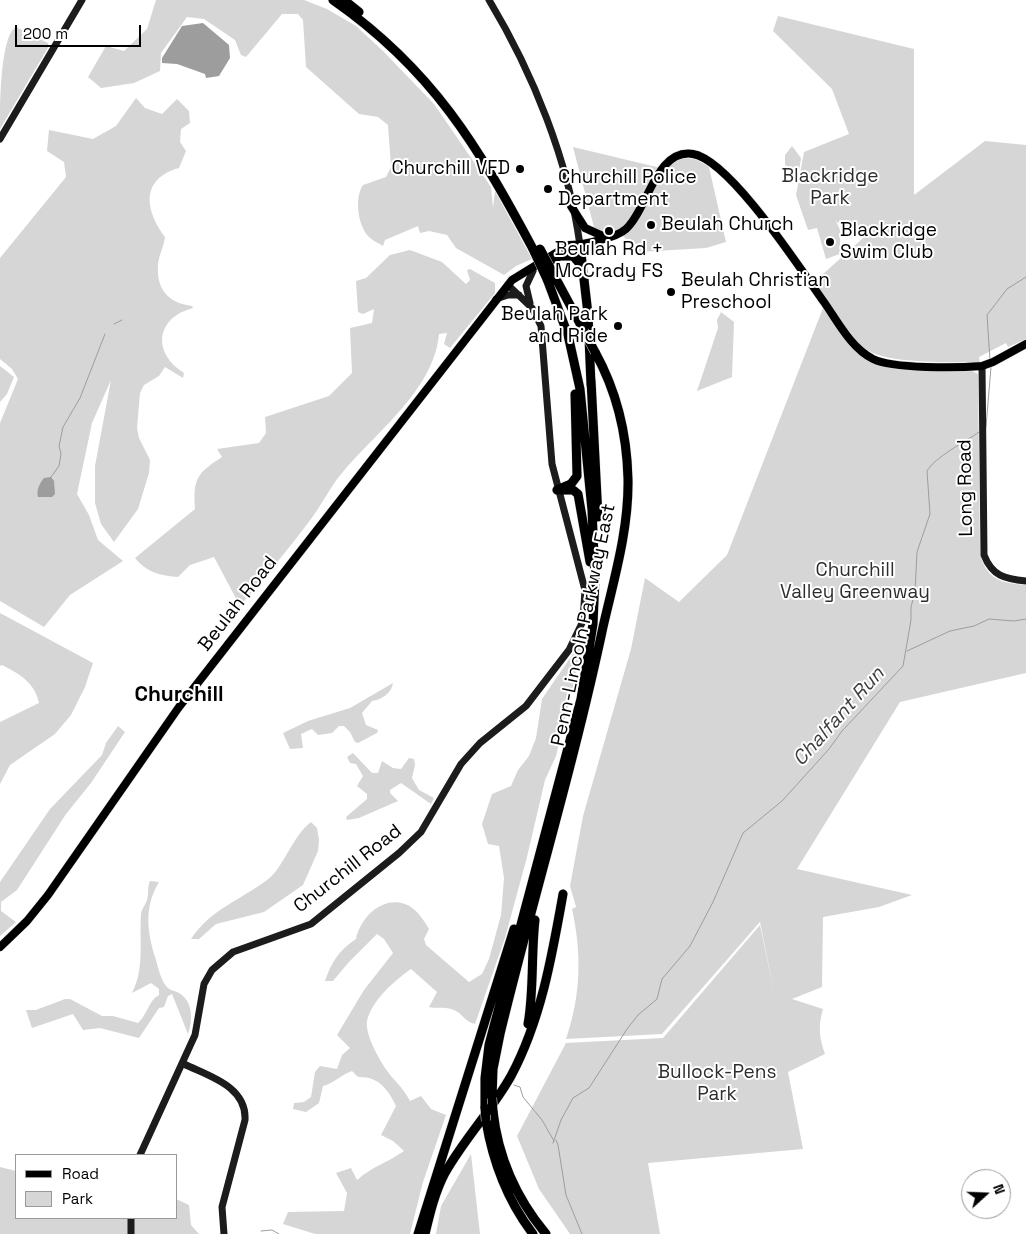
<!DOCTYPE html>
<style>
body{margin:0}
#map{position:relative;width:1026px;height:1234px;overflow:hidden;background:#fff;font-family:"Space Grotesk",sans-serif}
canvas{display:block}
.legend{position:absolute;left:15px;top:1154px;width:162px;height:65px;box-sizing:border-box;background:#fff;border:1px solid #999;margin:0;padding:6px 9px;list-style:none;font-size:15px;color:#000}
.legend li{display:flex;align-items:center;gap:10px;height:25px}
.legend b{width:25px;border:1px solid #999}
.north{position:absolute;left:961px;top:1169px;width:50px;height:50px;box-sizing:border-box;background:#fff;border:1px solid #999;border-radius:50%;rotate:70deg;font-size:14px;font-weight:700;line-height:20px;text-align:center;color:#000}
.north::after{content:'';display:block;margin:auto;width:18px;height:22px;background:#000;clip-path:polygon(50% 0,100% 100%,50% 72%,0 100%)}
.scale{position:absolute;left:15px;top:25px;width:126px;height:22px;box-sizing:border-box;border:2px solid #000;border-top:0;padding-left:6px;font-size:15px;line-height:18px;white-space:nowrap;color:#000;-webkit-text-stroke:4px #fff;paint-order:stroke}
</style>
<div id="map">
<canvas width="1026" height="1234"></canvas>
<ul class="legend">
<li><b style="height:6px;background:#000"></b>Road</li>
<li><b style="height:14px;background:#d6d6d6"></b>Park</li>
</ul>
<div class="north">N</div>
<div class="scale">200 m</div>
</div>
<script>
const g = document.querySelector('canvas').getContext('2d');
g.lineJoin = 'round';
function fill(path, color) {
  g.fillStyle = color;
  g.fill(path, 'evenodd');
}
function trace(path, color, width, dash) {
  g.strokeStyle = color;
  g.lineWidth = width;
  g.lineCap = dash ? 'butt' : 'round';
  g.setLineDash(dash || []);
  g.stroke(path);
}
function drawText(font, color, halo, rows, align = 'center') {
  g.font = font + ' "Space Grotesk",sans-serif';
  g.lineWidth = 4;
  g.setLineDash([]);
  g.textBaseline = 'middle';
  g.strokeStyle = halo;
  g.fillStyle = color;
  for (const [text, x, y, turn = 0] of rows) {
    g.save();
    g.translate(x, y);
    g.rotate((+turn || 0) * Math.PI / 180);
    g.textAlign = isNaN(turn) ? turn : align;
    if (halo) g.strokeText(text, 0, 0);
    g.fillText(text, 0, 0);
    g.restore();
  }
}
fill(new Path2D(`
 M156,0H304L327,9L356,26L383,51L434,104L491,187L493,208L495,191L532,259L516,266L504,275L456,248L447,235L429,231L420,233L418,226L385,240L383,246C379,243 373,241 369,237C358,226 354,198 363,185L386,177L391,167L388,125L378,117L359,114L306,67L303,20L298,14H282L246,57L241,55L235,40L204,19L187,17L161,53L160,71L134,83L101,88L88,77L106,46L124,51L147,29Z
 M778,16L914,49V195L985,141L1026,145V339L1008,347L1006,343L979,357L980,362C954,362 891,364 869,351C845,337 829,305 813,283L872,230L856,237L836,221L840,230V254L826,259L817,228L808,230L796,195L804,152L849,134L832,89L773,31Z
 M16,27L48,43L49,46L0,129C0,107 0,36 16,27Z
 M136,98L145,108L162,114L177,99L189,111L190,123L181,129L180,142L186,151L179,168C140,179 145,210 165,237C164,246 159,255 158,264C156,289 168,303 192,306L193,308C155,318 152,353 184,373L183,378L165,367L159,376L144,385L140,393L137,428L139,438L150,460L149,473L138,509L114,542L101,524L95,503V466L111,380L92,423L77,494L89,515L98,540L123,561L70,595L44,627L0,601V423L18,379L12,369L0,359V258L66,177L64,162L47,151L49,130L93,139L116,126Z
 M792,146L801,158L799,171L785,165V155Z
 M573,147L665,169C681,155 692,155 709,167L726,242L706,248L639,252L617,230L595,231Z
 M410,250L442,262L466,284L470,280L467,270L470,269L495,283V293L450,348L444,344L447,333L439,334C434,390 376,432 342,473C329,488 321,507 308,523C287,551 263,579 240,606L214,557L190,565L178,577C161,576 146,572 135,558L195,509C193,479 197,473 222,457L217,449L259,443L266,433L265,417L329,396L352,373L350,328L372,323L374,309L363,314L358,312L356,281L366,278L390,255Z
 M823,308C840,332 855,359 885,367L972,371L978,374L980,554C987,580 1001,583 1026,585V673L900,702L797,869L912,895L879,907L823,917L822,987L792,999L823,1009C818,1026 819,1037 825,1054L788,1072L803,1149L648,1163L660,1234H570L539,1189L517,1136L566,1043L663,1038L760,925L775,997L760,922L662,1034L566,1039C581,995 582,954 572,909L576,907L570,886L583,816L631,649L645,578L679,602L727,555Z
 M721,312L734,322L732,377L697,391L718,328L717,320Z
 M0,366L14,377L7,394L0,402Z
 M0,613L93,663L85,687L71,715L55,734L10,765L0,784V722L39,703C35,683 20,674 2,665L0,666Z
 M583,639L577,670L556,756L545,780L527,857L505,938L475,1024C465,1022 463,1014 454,1010C444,1006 438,1009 429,1007L437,992L411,969C394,981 372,1000 367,1021C365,1034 378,1057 385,1068C393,1080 403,1087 410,1101L421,1096L431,1109L446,1115L423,1182L410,1234H315L283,1224L288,1212L344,1211L347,1193L336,1173L351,1168L357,1180C373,1166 387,1163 404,1151L393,1141L381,1135L396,1106C388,1089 378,1076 358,1077L352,1071C341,1075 334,1083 323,1086L319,1103L306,1112L293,1109L294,1103L304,1102L311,1097L315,1072L320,1066L337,1069L342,1055L350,1048L337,1035L364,990L393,953L384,939L377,934L349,962L333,981H325C332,962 338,951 356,939C360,919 381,896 405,904C415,907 424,920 429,929L424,939L426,945L469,982L482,974L489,959L501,915L504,878L499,846L488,844L482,824L492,794L511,786L518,770L529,756L536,738L542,699Z
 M393,683C392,693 381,700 372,701L362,713L366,725L378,730L377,733L358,743L355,742L350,732L344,726H339L332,733L318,735L312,729L301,734L303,748L290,749L283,733L308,721L350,708Z
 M118,726L125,732L91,783L66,814L17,890L1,902V911L16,922L0,936V882L50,809L102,755L106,743Z
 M353,753L372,773H378L382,761L393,768L401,769L409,758L414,759L415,765L412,778L419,790L434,798L431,804L401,783L390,790V793L398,801L359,818L347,820L346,817L367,799V794L357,786L363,776L356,764L350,763L347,757Z
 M311,822L317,828L319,840L318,851L303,885L264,912L216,924L199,939H191C211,909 239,901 267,880C283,869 293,835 311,822Z
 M150,881L159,882C144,907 147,931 155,957C158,966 160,978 166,986C170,991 173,990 179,993C193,1001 193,1020 188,1034L172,994L168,996L164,1007L159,1008L139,1038L100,1028L83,1030L73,1014L32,1028L26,1010H36L65,999H70L102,1016H113L138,1023C147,1015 149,1000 159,995V989L151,983L132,993C145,968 139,941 141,914C142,908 145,906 147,900C149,894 147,888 150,881Z
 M471,1154L480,1234H436L441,1206Z
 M0,1167L16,1171V1218H176V1199L189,1205L191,1225L199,1234H0Z`), '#d6d6d6');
fill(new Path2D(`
 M203,23L229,45L230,58L219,76L206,78L205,74L177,64L162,63V58L182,26Z
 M51,477L54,481L55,494L52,497H38C36,490 40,483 44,478Z`), '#9d9d9d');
trace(new Path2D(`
 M114,324L122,320
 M990,360L987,315L1007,289L1026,277
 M986,427L991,367
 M51,477L59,466L61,454L59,446L63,427L80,398L105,334
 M258,578L274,562
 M907,651L950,631L974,626L989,619L1014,621L1026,619
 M514,1085L520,1087L523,1097L542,1120L554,1141
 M556,1140L558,1145L566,1195L582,1234
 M553,1143L561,1120L573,1098L589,1088L627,1029L638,1015L657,999L662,979L690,946L713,902L743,833L782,801L829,749L842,731L903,666L911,620V607L915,592L917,552L930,514L927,471C935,457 965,442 979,432
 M261,1231L272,1230L279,1234`), '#9d9d9d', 1);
const primary = new Path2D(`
 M571,206L585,228L605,237
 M542,266L580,245
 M0,947L27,921L48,895L179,707L512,280L569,245C583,245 616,238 626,229C648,209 656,148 693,154C730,160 801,270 824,302C838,322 851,348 873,359C893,369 958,368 982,366L993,362L1026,344`);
const highway = new Path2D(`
 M333,0C432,69 478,146 533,249
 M344,0L359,12
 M580,245L588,314L591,385
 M559,256H573L581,265
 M554,275L584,331
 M591,380L598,517
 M557,490L571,484L577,476L575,394
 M562,490H573L578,494L590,562
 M528,1024C534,991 531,955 535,920
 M492,1098L493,1069L500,1034C533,898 574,764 603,627C614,579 629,529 628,479C627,435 616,390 595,352
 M485,1108V1078L489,1045L581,699L593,624L595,578L592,510L580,389L568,335L547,279
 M493,1111C498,1157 516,1198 546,1234
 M486,1121C493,1163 507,1200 533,1234
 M418,1234L514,929
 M425,1234C430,1213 435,1192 445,1173C464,1139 492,1110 511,1076C541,1020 552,956 563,894`);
trace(primary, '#dbdbdb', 9);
trace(highway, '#dbdbdb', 10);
trace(new Path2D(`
 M489,0C533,73 568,160 580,245
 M0,139L82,0
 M496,299L508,295H519
 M530,303L526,286L533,271
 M982,366L984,555C992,576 1005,579 1026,581
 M184,1064C208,1076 247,1086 245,1120L222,1207L224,1234
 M140,1155L195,1035L204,984L212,970L233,952L311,924L399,853L421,832L461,764L480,743L526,706L569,650L583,621L585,590L552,464L541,326L532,308L508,285
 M131,1218V1234`), '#1c1c1c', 7);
trace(primary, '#000', 8);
trace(highway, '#000', 9);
const highwayBridge = new Path2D(`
 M533,249L547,279
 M540,249L554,275
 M584,331L595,352
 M492,1098L493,1111
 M485,1108L486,1121`);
trace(highwayBridge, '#dbdbdb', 10, []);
trace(highwayBridge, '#000', 9);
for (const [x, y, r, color] of [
 [520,169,5,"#000"],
 [548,189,5,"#000"],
 [651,225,5,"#000"],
 [609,231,5,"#000"],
 [830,242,5,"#000"],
 [671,292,5,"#000"],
 [618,326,5,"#000"]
]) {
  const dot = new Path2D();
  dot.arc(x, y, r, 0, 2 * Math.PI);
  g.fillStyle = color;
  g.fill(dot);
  trace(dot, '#fff', 2);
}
drawText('19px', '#000', '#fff', [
 ["Churchill VFD",510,169,"right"],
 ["Churchill Police",558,178],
 ["Department",558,200],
 ["Beulah Church",661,225],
 ["Blackridge",840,231],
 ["Swim Club",840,253],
 ["Beulah Rd +",609,250,"center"],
 ["McCrady FS",609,272,"center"],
 ["Beulah Christian",681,281],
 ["Preschool",681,303],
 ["Beulah Park",608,315,"right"],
 ["and Ride",608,337,"right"]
], 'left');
drawText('19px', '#2d2d2d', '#fff', [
 ["Blackridge",830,177],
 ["Park",830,199],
 ["Churchill",855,571],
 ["Valley Greenway",855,593],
 ["Bullock-Pens",717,1073],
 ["Park",717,1095]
]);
drawText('19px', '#000', '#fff', [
 ["Long Road",966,488,-91],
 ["Beulah Road",238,604,-52],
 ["Penn-Lincoln Parkway East",584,625,-78],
 ["Churchill Road",348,869,-38]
]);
drawText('italic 20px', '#3e3e3e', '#fff', [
 ["Chalfant Run",839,717,-48]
]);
drawText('bold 21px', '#000', '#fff', [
 ["Churchill",179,695]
]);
</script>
